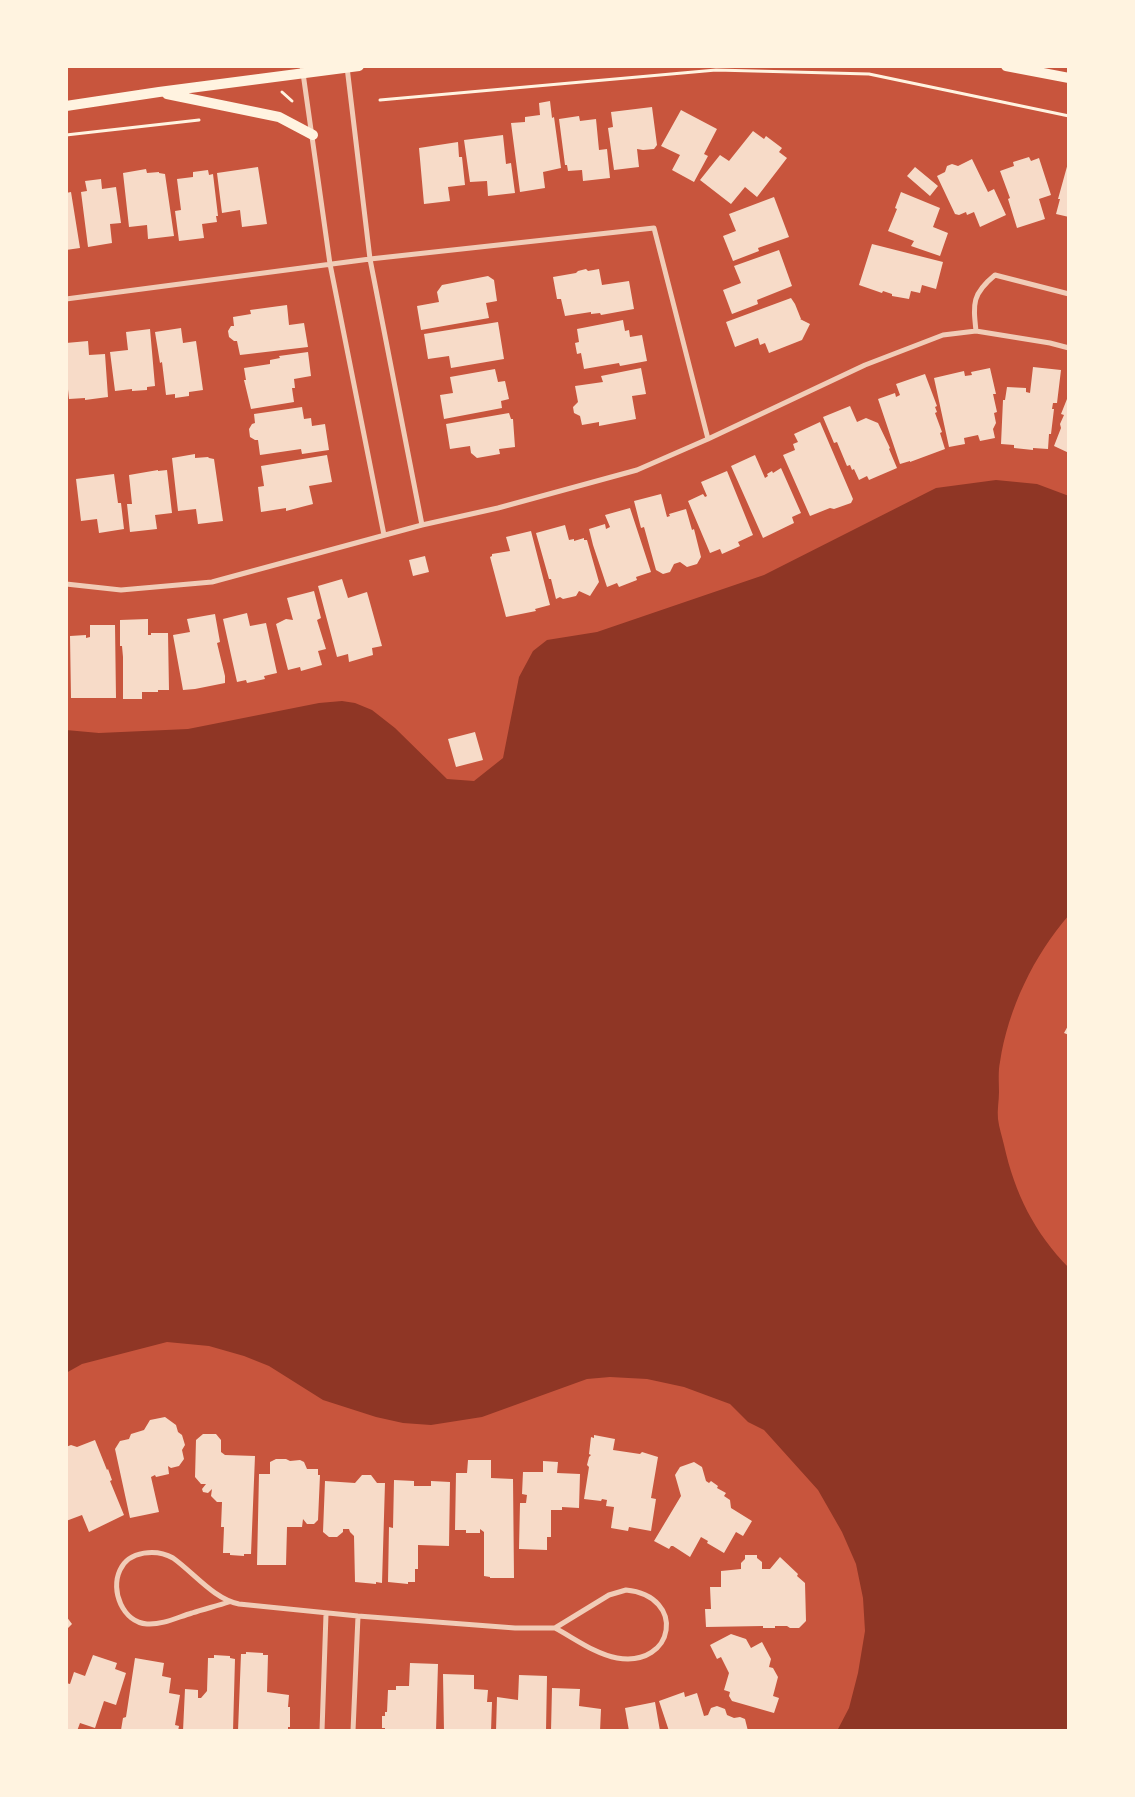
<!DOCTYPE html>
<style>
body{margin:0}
#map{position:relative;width:1135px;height:1797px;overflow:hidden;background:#c8553d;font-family:Barlow,sans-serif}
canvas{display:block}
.frame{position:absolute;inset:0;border:68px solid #fff3e0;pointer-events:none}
</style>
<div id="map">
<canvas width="1135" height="1797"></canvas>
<div class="frame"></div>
</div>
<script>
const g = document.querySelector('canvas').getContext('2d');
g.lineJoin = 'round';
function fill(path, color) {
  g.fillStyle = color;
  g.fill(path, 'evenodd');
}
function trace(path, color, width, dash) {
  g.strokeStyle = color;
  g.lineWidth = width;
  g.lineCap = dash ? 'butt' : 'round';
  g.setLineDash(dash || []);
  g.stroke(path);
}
fill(new Path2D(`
 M996,480L1037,484L1069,496V915C1034,955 1008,1009 1000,1062C998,1071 999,1082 999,1092C999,1101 997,1110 998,1119C999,1128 1002,1136 1004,1145C1015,1194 1034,1232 1069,1268V1731H837L849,1708L858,1673L865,1631L863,1598L856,1564L842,1532L818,1490L764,1430L748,1422L730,1404L684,1387L647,1379L610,1377L587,1379L482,1417L431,1425L403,1423L376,1417L323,1400L269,1366L244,1356L209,1346L167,1342L82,1364L66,1373V730L99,733L188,729L319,703L342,701L355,703L372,710L395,728L447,779L474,781L503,758L519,677L533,651L547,640L597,632L764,575L936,488Z`), '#8f3625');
fill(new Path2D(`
 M550,101L552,118L554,117L561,168L543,172L545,188L520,192L511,123L525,122V117L540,115L539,103Z
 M652,107L657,145L654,149L643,150L637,149L639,167L614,170L608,128L613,127L611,112Z
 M681,110L717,129L704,154L708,156L694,182L672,170L680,155L661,146Z
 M579,116L580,121L596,119L599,150L607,149L610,178L583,181L582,170L568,171L567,165H565L559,119Z
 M753,131L764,139L766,136L782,148L779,152L787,158L757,197L745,187L731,204L700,180L720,155L729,161Z
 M503,135L506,164L511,163L515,193L488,196L487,181L470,182L464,140Z
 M458,142L459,157H462L465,185L448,187L450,201L424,204L419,148Z
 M1029,157L1031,161L1039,158L1051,195L1039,199L1045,219L1017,228L1008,199L1010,198L1000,171L1014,166L1013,162Z
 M972,159L988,192L994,189L1006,215L980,227L974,212L967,215L966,212L959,215L955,214L937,176L945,172L947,166L952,164L958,166Z
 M1068,163H1069V217L1056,214L1060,199H1058Z
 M258,167L267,224L242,227L240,210L222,213L217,173Z
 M915,167L938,186L930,196L907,176Z
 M146,169L147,173L159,172V173L165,174L174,236L148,239L147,225L129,227L123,173Z
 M208,170L209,175L213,174L218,216H216L217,222L202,224L204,238L179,241L175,211L181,210L177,179L193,177V172Z
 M101,179L102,189L116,187L121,223L110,224L112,243L88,247L81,192L87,191L85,181Z
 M71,192L80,248L66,250V193Z
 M901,192L940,208L933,227L948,233L940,256L911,246L914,241L888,231L897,209L895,208Z
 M774,197L789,237L758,248L759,251L733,261L723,236L736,231L729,214Z
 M872,244L943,262L936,289L922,285L920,293L911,291L909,299L892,296V294L883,291L882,293L859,285Z
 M779,250L792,286L757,300L758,304L732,314L723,290L741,283L734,266Z
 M586,269L588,271L599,269L602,285L629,281L634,309L601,315L600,313L591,314V312L565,316L561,299H557L553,277L576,273L578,271Z
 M488,276L494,280L497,301L486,303L489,318L421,330L417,306L439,302L437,292L442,285Z
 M791,298L795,304L801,319H800L810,324L802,340L769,353L765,343L760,345L758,338L735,347L726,322Z
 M287,305L289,325L304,323L308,347L240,355L237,341H234L229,337L228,331L231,326H234L233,317L251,314L250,310Z
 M623,320L625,331L629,330L630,337L642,335L647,361L620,366L619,363L584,369L581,353L577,354L575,343L579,342L577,329Z
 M498,322L504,359L451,368L449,356L428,359L424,334Z
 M181,328L183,343L196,341L203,390L189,392V396L175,398V394L166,395L162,362L160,363L155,332Z
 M150,329L155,386L147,387V390L132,391V389L115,391L110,352L128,350L126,332Z
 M88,341L89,355L105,354L108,397L85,400V398L69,399L66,370V343Z
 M308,352L311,376L294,379L295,388H292L294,402L251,409L244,380H246L244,368L270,364V360L280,358L279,356Z
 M1033,367L1061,370L1057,403H1053L1052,409H1054L1051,434H1049L1048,449L1033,448V450L1014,448V445L1001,444L1003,400H1005L1007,387L1026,388V392L1030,393Z
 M641,368L646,394L632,396L636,419L599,426V422L582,425L580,416L574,413L573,407L578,402L575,386L603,382L601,376Z
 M990,368L996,394H993L997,412L994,413L996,423L993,429L995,438L980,441L978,435L964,438L965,444L949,447L934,378L964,371L965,376L972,375L971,372Z
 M495,369L498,382L505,381L509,399L501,401L502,408L444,419L440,395L453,393L450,377Z
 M925,374L937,406L935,407L937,412L935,413L942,432L940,433L945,449L910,462V461L900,464L878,399L895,393L896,397L900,395L896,384Z
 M1069,394V453L1054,446L1061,428L1060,424L1064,415L1061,414Z
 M850,406L857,422L866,418L878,423L890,448L889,449L897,468L869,480L867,476L859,480L854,469L852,470L850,465L847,466L837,442L834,443L823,417Z
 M302,407L304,419L311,418L312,426L325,424L329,450L302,454L301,449L260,455L258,440H255L250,437L249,429L252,424L255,423L254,414Z
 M509,413L511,419H513L515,447L499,449L500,454L477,458L471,453L470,446L450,449L446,424Z
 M820,422L853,499L851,503L834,509L830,508L810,516L783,455L795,450L793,444L798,442L794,434Z
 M195,454V458L208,457L209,458L214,459L223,521L198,524L196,509L178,511L172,458Z
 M327,455L332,482L309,486L313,504L286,511V508L261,512L258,487L264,486L261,466Z
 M755,455L765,478L768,476L767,474L772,471L773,473L781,468L801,513L792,517L794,523L763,538L731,466Z
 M158,470V471L167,470L172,513L155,515L157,529L130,532L127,504H132L129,475Z
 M727,471L753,535L738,542L740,546L722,554L720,549L710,553L688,501L703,494L705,497L707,496L701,482Z
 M114,474L118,503H121L124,529L99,533L97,519L81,521L76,479Z
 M661,494L667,517L670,516L669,514L686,509L692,530L694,529L701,557L697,564L687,567L680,562L674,564L670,572L663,574L656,570L644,527L641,528L634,501Z
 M630,508L651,572L636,577L637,580L619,587L617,583L607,587L593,545L589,529L605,524L606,529L610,527L605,515Z
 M565,525L569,540L574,539V541L584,538V540H587L599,582L590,596L579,591L576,596L563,599L560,597L556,599L551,579H549L536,533Z
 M531,531L550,605L535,609L536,611L506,617L490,557L492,556V554L510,551L506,537Z
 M425,556L429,572L413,576L409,560Z
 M342,579L348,598L367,592L382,646L372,648L373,655L349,662L348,654L337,657L318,586Z
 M314,591L321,618L317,620L326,649L318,651L322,665L301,671L300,667L288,670L276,624L286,619L293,620L287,598Z
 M247,613L250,626L266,623L277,673L264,676L265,679L247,683L246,680L237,682L223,619Z
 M215,614L220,642L217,643L225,676V683L195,689L183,690L173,635L190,632L187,619Z
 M148,619V635H151V633H168L169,690H158V692H142V699H123V657L122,646H120V620Z
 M90,625H115L116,698H71L70,636L86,635V638L90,637Z
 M475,732L483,760L456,767L448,739Z
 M1069,1024V1035L1064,1033Z
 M165,1417L176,1425L178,1432L182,1435L185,1445L182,1450L184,1459L179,1466L171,1468L168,1466L169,1474L156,1477L155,1475L151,1477L159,1512L130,1518L115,1449L120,1441L129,1439L131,1434L144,1430L150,1420Z
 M203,1434H216L221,1440V1452L225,1455L255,1456L251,1554H244V1556L230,1555V1553H223L224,1527H221L222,1502H217L211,1496L212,1489L208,1493L203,1492L202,1489L206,1484H201L195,1477L196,1440Z
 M594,1435L615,1439L613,1450L640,1454L642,1452L658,1457L651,1498L656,1499L651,1531L629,1527L628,1531L611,1528L614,1507L606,1506L607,1500L602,1499L601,1501L584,1499L589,1467L587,1465L589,1457L591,1455L589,1454L591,1437L594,1438Z
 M95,1440L107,1470L108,1469L112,1480L110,1481L124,1515L89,1532L82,1515L66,1521V1447L71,1445L77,1447Z
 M276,1459H286L290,1461L300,1460L304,1462L307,1469H318V1475H320L318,1520L314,1524H307L303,1519L302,1527H287L286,1565H257L259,1474H270V1462Z
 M468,1460H491V1478L513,1479L514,1578H490V1577L484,1576V1532L480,1529V1533H466V1530H455L456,1473H467Z
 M543,1461L558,1462L557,1473L580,1474L579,1508L562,1507V1510H551V1537H547V1550L519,1549L520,1503H526L527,1495L522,1494L523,1472H543Z
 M694,1462L702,1467L706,1481L709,1483L711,1481L718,1486L717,1488L726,1493L724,1496L730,1500L731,1508L752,1521L743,1536L736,1532L724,1553L707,1543L708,1541L701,1537L690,1557L673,1546H671L669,1549L654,1541L681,1496L675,1475L680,1467Z
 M362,1475H371L377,1483H385L382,1583L376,1582V1584L355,1582L354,1536L350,1532L349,1529H343V1532L337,1537H329L323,1532L325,1481L355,1483Z
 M394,1480L414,1481V1486H431V1481L450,1482L449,1546L418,1545V1569H415V1582H408V1584L388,1582L389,1527L393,1528Z
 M745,1555H757V1558L762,1562V1569H770L780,1557L798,1574L797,1576L805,1583L806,1621L799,1628H790L787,1626H775V1628H763V1626L706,1627L705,1609H711L710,1587H721V1571L741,1569V1563L745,1559Z
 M66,1616L72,1624L66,1630Z
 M731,1634L746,1639L751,1648L762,1642L771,1659L769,1667L773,1668L778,1677L773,1696L779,1698L774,1713L732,1701L729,1696L730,1692L724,1690L729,1673L721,1657L717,1659L710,1645Z
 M246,1652L263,1653V1655H268L267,1692L289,1695L288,1707H290V1727H288V1731H238L241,1654H246Z
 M93,1655L117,1663L115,1669L126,1673L116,1705L104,1701L95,1728L80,1723L77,1731H66V1683L70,1684L74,1672L85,1676Z
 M214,1655L230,1656V1658L235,1659L233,1731H183L185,1689L198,1690V1698H201L207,1691L208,1658H214Z
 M135,1658L164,1663L162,1676L171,1678L169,1693L180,1695L175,1725L179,1726L178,1731L121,1730L123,1718L126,1717Z
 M410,1663L438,1664L436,1731H385V1728H382V1716H385V1712H387L388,1690H396V1686H409Z
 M443,1674L474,1675V1689L488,1690L487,1702H492L491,1731H444Z
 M519,1675L547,1676L546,1731H496L497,1697L518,1700Z
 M552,1688L580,1689L579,1706L601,1709L600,1731H551Z
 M684,1692L685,1697L697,1693L704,1716L708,1715L711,1708L717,1706L725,1709L727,1715L734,1718L740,1717L745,1719L748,1731H669L659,1701Z
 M655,1702L660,1731H629L625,1708Z`), '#f7dbc8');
trace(new Path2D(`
 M282,92L292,101
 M380,100L716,70L869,74L1069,116
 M66,135L199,120`), '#fff3e0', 3);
trace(new Path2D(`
 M302,66L330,264L384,535
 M347,67L370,259L422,525
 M66,299L370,259L654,228L708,439
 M976,331C973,303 972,294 995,275L1069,294
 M66,584L121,590L212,582L422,525L498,508L637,470L708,439L865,365L943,335L976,331L1050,343L1069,348
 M626,1590C687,1596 675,1668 617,1658C595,1654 574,1638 555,1628L609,1595Z
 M229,1602C217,1606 204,1609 192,1613C178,1617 163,1625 147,1624C123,1622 110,1591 120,1570C129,1550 157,1549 173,1558C194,1573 214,1599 239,1604L358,1616L515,1628H555
 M322,1731L326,1614
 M353,1731L358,1616`), '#f1ccb7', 5);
trace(new Path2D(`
 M1006,66L1069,78
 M167,94L279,117L313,135
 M66,106L159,92L359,66`), '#fff3e0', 10);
</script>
